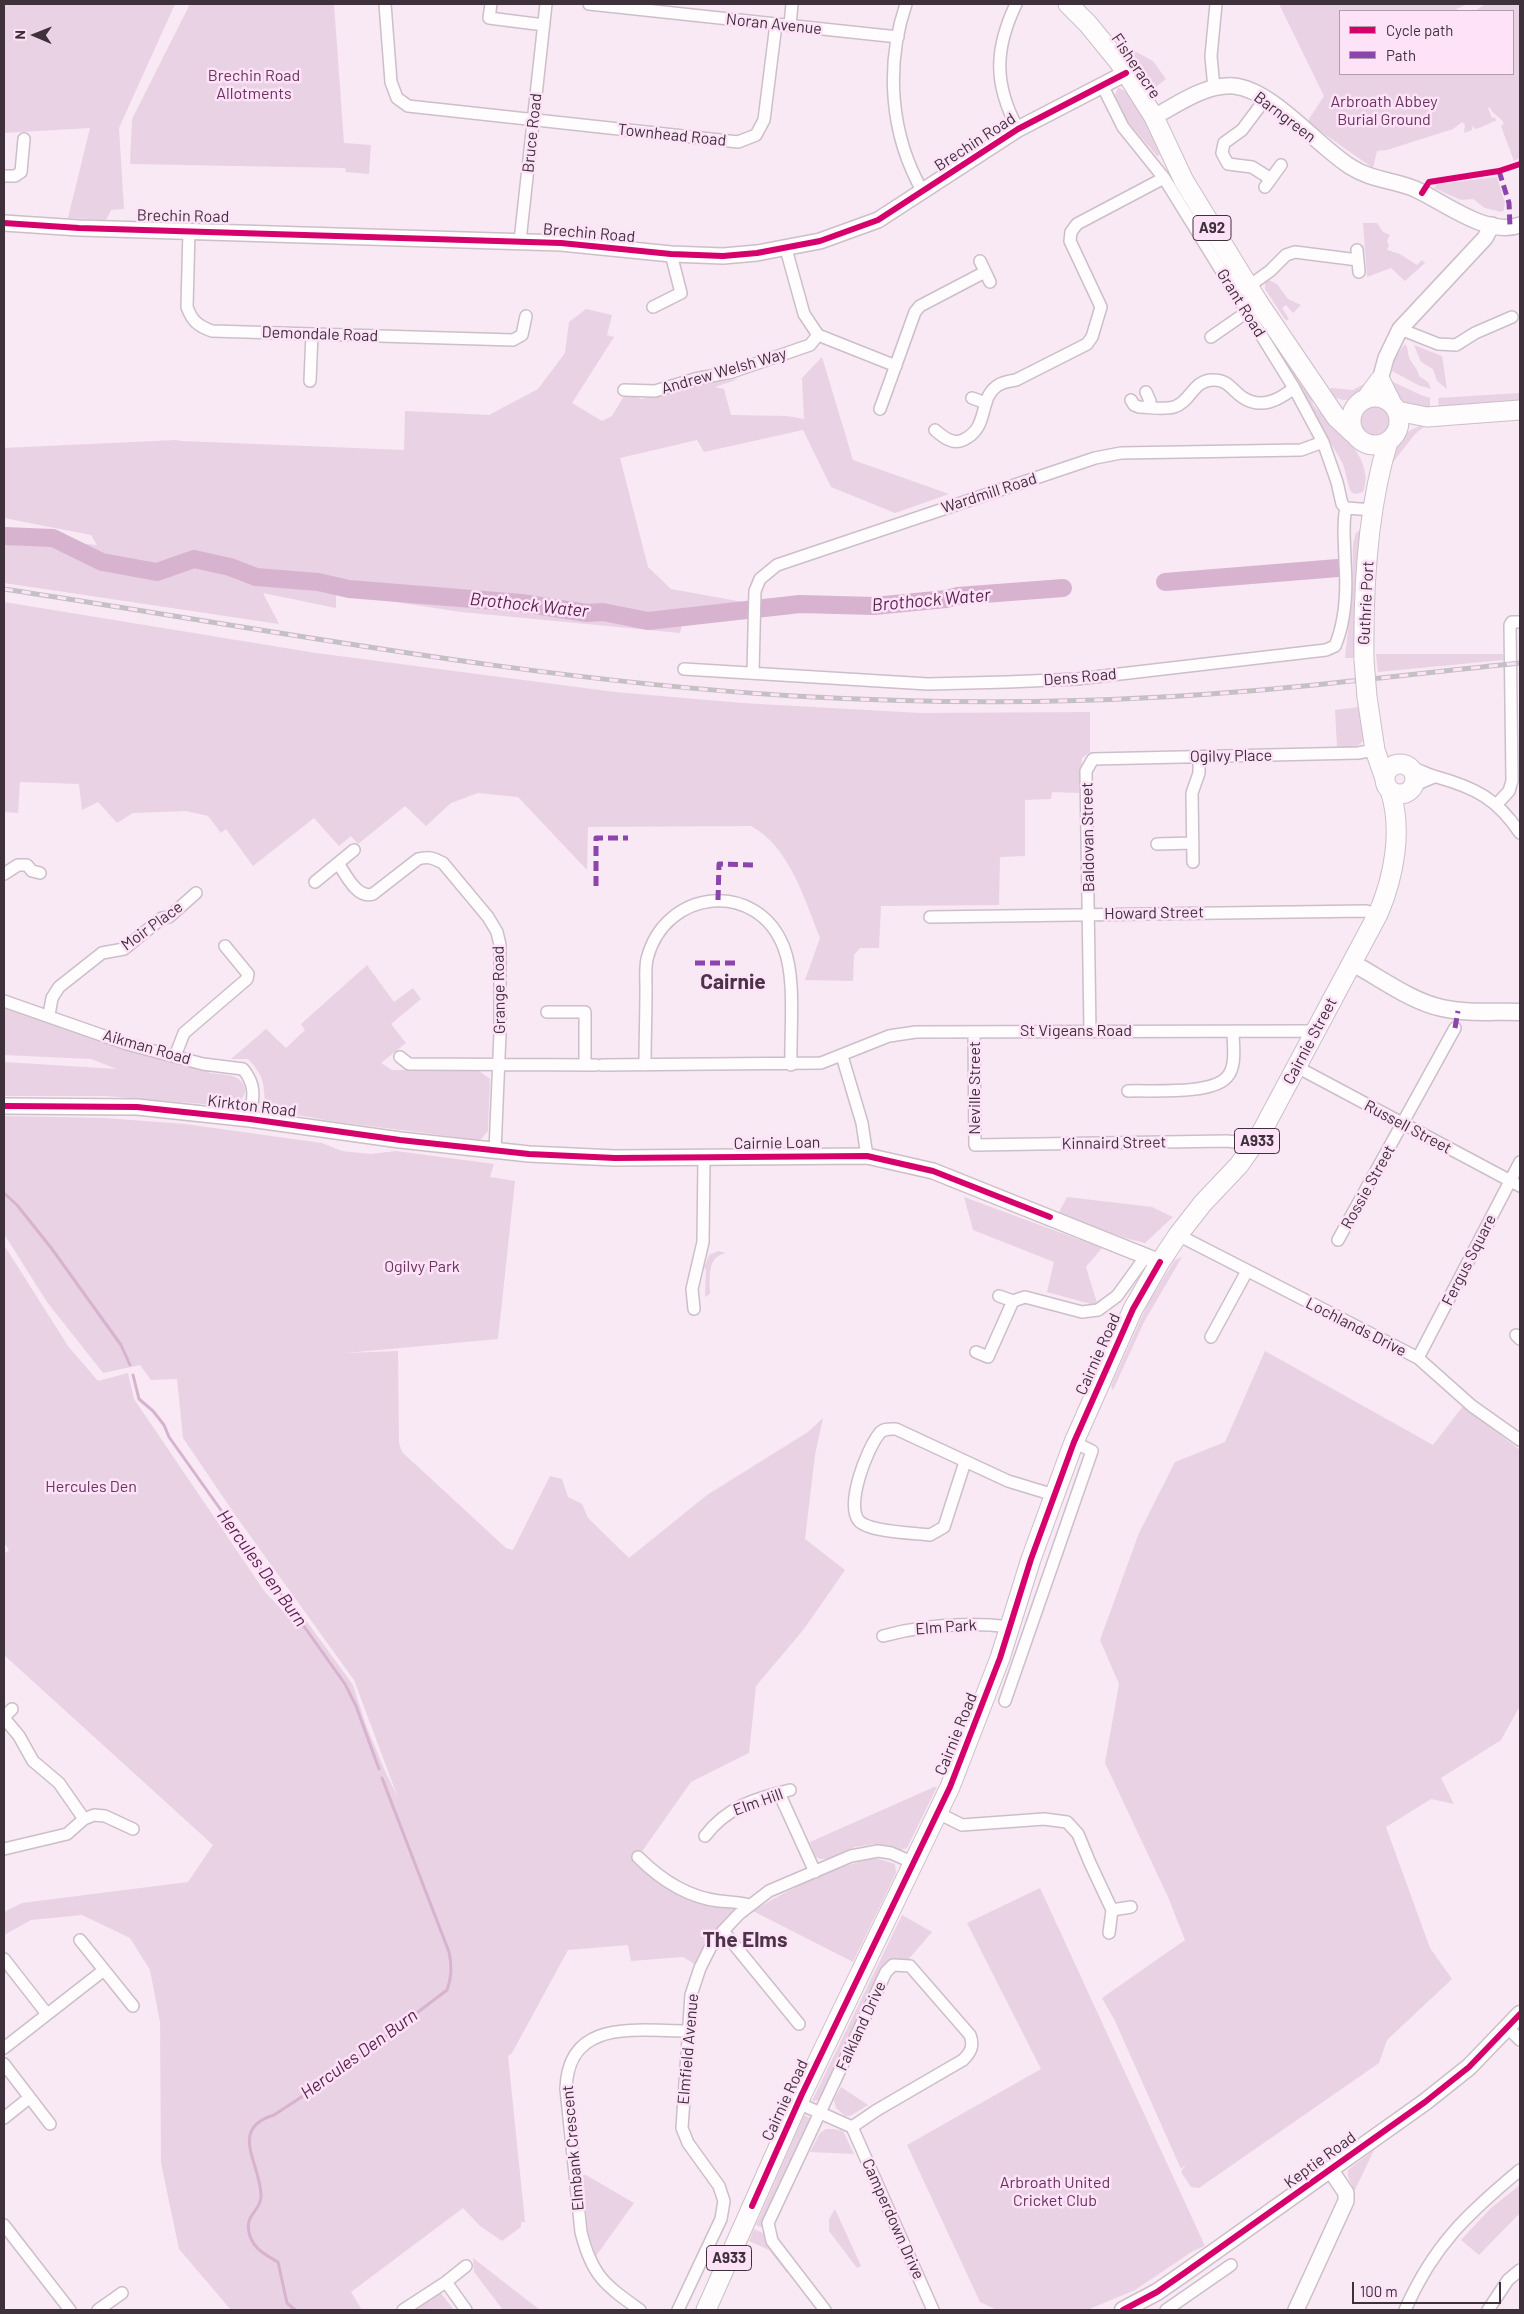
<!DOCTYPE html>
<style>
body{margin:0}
#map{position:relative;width:1524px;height:2314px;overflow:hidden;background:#f8e9f4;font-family:Barlow,sans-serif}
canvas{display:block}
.frame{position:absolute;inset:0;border:5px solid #3e313b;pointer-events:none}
.legend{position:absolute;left:1339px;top:10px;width:175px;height:65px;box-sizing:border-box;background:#fee3f8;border:1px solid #b19cac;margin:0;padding:6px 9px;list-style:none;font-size:15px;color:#3e313b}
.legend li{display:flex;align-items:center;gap:10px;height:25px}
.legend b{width:25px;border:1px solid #b19cac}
.north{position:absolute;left:10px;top:10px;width:50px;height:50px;-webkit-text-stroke:4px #fee3f8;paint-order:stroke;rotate:271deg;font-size:14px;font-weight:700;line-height:20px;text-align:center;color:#3e313b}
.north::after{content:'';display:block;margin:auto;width:18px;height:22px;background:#3e313b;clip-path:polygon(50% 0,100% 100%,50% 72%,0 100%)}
.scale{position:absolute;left:1352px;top:2282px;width:149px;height:22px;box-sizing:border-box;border:2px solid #3e313b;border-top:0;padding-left:6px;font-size:15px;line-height:18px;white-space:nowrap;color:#3e313b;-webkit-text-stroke:4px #fee3f8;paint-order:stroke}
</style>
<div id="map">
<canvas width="1524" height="2314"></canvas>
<div class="frame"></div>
<ul class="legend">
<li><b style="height:6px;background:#d6006c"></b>Cycle path</li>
<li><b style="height:6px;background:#8e44ad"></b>Path</li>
</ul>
<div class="north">N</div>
<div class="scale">100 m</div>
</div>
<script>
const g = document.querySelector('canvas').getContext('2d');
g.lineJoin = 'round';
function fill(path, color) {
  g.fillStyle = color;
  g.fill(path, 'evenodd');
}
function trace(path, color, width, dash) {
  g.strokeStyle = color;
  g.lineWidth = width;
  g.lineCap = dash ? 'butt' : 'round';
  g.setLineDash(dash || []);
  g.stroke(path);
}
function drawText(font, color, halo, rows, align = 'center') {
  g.font = font + ' Barlow,sans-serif';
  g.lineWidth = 5;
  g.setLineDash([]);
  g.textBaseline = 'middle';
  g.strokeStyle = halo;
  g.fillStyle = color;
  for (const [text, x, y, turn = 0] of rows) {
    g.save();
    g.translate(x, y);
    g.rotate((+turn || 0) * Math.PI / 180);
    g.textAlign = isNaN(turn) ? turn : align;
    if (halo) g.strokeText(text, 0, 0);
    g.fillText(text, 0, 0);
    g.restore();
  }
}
fill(new Path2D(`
 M4,4H175L119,128L124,209L111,210L106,220L68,218L90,128L4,133Z
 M190,4H334L344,143L371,145L369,174L346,172L345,168L130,164L132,119Z
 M1279,4H1468L1456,9L1460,11H1340V74H1513V11H1475L1485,4H1520V158L1514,161L1501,126L1504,124C1501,116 1492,115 1490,107L1488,108L1492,118L1495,117L1496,121C1488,123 1484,127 1475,129L1472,126V130L1464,133L1465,125L1462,122L1453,129L1387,150L1377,151L1373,168L1307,122L1324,96Z
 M1131,49L1153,61L1166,79L1151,91L1131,59Z
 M1118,88C1133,89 1154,141 1160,155L1157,156L1128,122L1115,95Z
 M1497,177L1505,203L1504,210L1501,212L1485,208L1473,199L1461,200L1434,188L1437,184Z
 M1363,223H1377L1383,232L1390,235L1387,241L1389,245L1387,250L1400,254L1417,265L1422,260L1425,263L1405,281L1391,268L1367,277Z
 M1269,280L1277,284L1288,299L1301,305L1293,313L1286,305L1282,308L1289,319L1286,321L1265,289V282Z
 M586,309L612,315L607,335L614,337L572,403L602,421L612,416L624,396H636L641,399L712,382L739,379L715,387L724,389L731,415L787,416L804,419L802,378L822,357L853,460L949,494L895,513L831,487L803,430L704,452L697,440L620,458L648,567L671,589L743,602L744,619L682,625L680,633L461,612L336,593V608L263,593L279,624L4,583V541H51L97,545L91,535L4,518V448L176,440L182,441L404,450L405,411L489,415L538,389L565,353L569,322Z
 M1260,316L1312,398L1313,405C1333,426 1377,458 1363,492L1354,494L1350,490L1343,464L1332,445L1255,319Z
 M1405,344C1409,349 1407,351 1409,357C1411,364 1417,366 1419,376L1428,382L1431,389L1418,385L1392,371L1395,357Z
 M1414,345L1442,356L1447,389L1437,381L1433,369L1421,362Z
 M1386,380C1402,384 1414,394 1430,398V408L1401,404Z
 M1368,382C1357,400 1346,406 1328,393L1331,388L1353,390Z
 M1520,393V405L1439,409L1438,398Z
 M1358 422a17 17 0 1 1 34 0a17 17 0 1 1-34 0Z
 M1429,423L1415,434L1390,466C1396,439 1402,431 1429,423Z
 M1360,530L1355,658H1345L1352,592L1353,544L1356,533Z
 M4,602L316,653L615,692L742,703L920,713L1090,712V752L1082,758L1079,793L1052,792L1051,799L1025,800V856L1000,857L999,905L881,906L879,948H860L854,955L853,981L805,980L820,938C805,900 789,846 751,826L588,827L587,870L518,797L478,793L451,803L426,826L405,806L358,844L351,836L339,846L314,818L253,866L226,829L221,833L208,816L186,811L133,813L117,823L98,802L82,810L79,784L20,782L18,813L4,812Z
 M1376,654H1503V660L1378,672Z
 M1359,707L1364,739C1358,750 1348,747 1337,747L1335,710Z
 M367,965L394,1002L413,988L421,999L391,1024L406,1043L381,1063L392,1070H478L490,1079L488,1131L480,1140L337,1122L269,1110C263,1100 265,1093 263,1083C261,1074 254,1065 248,1059H231L266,1029L286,1048L305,1030L301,1024Z
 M4,1005L184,1066L209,1069V1073C217,1074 230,1074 237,1078C252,1087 244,1105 228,1106L106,1096H4V1062L117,1069L91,1059L4,1055Z
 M4,1116L105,1118L185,1124L322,1143L342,1151L370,1154L396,1151L494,1164L490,1177L515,1181L498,1339L346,1353L398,1351L399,1443L402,1452L506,1548L513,1550L550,1476L562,1479L568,1497L582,1504L588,1518L629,1558L707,1495L808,1432L823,1418L815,1455L805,1539L845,1570L804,1629L756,1686L749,1753L691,1782L638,1857C639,1864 643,1867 647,1872C672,1899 711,1901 745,1907L698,1966L683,1957L631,1961L628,1945L568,1950L512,2053L508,2056L525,2222H521V2227L502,2241L480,2226L463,2208L351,2292L362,2310H231L179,2249L161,2163L160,2022L150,1970L130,1938L82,1915L31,1920L4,1935V1912L22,1903L188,1882L213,1845L4,1655V1554L9,1550L4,1543V1245L68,1346L98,1381L128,1373L134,1399L265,1592L284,1612L294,1604L353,1685L366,1725L385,1771L398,1798L354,1680L238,1519L183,1438L177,1379L151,1380L140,1365L103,1373L47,1302L4,1234Z
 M964,1197L1102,1248L1086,1267L1098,1306L1047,1292L1054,1262L973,1230Z
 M1067,1197L1152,1207L1173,1217L1145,1243L1125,1238L1058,1214Z
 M718,1251L726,1253C706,1257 710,1279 710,1294L705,1297L706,1269L704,1268L709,1255Z
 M1182,1257L1144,1322L1113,1390L1111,1386L1148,1303L1175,1260Z
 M1265,1351L1433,1445L1463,1406L1520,1450V1706L1501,1740L1441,1778L1454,1804L1431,1799L1386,1827L1430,1948L1452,1979L1387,2040L1379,2063L1199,2188L1191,2187L1181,2172L1186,2164L1181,2169L1115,2021L1102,1998L1185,1940L1168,1897L1105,1763L1119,1684L1100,1640L1139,1533L1175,1462L1225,1442Z
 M934,1787H937L907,1848L901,1850L875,1844L855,1847L829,1859H820L815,1856L810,1842Z
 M876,1858L895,1864L896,1873L853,1962L753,1911C785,1891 838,1864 876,1858Z
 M1040,1888L1205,2246L1193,2251L1135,2290L1087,2310H997L980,2302L907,2145L1041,2069L967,1923Z
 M902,1915L932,1932L907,1961H894L821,2100L812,2101Z
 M841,2087L868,2105L850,2116H845L836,2108L834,2100Z
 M804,2115L810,2118L809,2125L763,2228L756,2225Z
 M826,2129H834L843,2131L854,2154L810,2152L820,2133Z
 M1374,2150L1354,2192C1353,2183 1346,2178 1348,2170Z
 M583,2175H586L634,2203L596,2256L588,2232Z
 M1520,2185V2213L1479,2255L1461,2240L1491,2208Z
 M835,2209L861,2266L857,2268L829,2231V2219Z
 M754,2229L765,2234L788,2269L787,2273L769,2250L749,2241Z
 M473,2258L540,2310H503L474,2272Z
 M440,2292L454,2310H411Z`), '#e9d2e4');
trace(new Path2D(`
 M5,1194L17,1205L52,1249L121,1345L130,1365
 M133,1375L139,1399L153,1411L164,1425L169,1437L255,1558C262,1572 268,1586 281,1594L345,1684L356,1706L379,1769
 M295,2310L287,2303L278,2262C267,2256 254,2249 250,2236C243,2214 260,2213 261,2197C262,2165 227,2129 274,2115L335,2075L447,1990C452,1977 452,1965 449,1952L382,1778`), '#d7b3cf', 3);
trace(new Path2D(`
 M4,536L53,538L102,562L157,572L194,559L230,567L256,577L318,582L349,589L521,603L587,613L603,612L648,621L800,604L874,606L946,599L958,596L1063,588
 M1165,582L1338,568`), '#d7b3cf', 18);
const minor = new Path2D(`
 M385,4L391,82L397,98L408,106L738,142L756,135L764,120L776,24
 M491,4L489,18L544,25
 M589,4L898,37
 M906,4C885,66 890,135 923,192
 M1016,4C994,50 994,85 1018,129
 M790,25L792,4
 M1102,85L1123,127L1164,178L1294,388L1323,442L1337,482L1342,504L1346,508L1374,510
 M1214,88L1211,56L1216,4
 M1266,98L1242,130L1224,143L1222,153L1228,164L1252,167L1271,179
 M4,176H15L21,172L24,139
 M1265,187L1281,165
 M189,230L187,307C192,321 198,326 212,331L513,340L522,335L526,316
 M520,241L546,4
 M786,249L804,314L818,335L896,366
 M1357,250L1359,272
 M980,261L990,282
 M1249,286L1270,271L1286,255L1295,252L1358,260
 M653,307L681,293L671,254
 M1400,329L1438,344L1456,345L1475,333L1512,317
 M1211,337L1247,312
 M310,381L312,334
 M624,390L655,391L695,379L732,372L810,345L818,335
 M1146,392L1150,401V407
 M972,398L986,403
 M1131,400L1134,405L1139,407C1150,407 1163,410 1174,407C1191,402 1193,379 1214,380C1228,380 1232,390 1242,397C1261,410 1279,400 1294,388
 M880,409L915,312L920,306L985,272
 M935,430C943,437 953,445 963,440C990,428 978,399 997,386C1002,382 1009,381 1016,380L1087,344L1092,337L1101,307L1070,241L1071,232L1077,224L1164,178
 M684,669L928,684L1007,682L1077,679L1326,650L1335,646C1346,620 1347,590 1345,562C1345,544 1342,525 1346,508
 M753,673L755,591L760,579L777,565L1095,458L1121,453L1301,450L1323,442
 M1411,768C1421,770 1428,775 1437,777C1476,788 1497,799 1520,833
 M1415,785L1434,777
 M1497,804L1509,791L1512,781L1510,625L1512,622H1520
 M1157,844L1193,843
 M1193,862L1192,793L1199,773V757
 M338,863C346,875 357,899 373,894L418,859C429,856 433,858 443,863L488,917L497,932L500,945V1033L495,1151
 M4,874L18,865H27L32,871L40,873
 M315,882L354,850
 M930,917L1366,911L1378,914
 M4,1001L127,1044L203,1064L243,1069C257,1086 253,1098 250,1119
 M547,1012H585V1065
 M49,1015L52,998L59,987L102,953L124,949L162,918L169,917L196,893
 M1090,1031L1086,771L1093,759L1358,753L1375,750
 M974,1032L975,1145L1227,1141L1235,1142L1250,1152
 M175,1056L184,1033L247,979L248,974L225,946
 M842,1056L862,1123L867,1156
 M400,1057L409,1064L596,1065
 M602,1065L821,1063L889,1036L916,1032L1308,1031L1314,1032
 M645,1065C645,1040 646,1015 646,989C646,980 645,968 647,959C665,888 758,879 784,948C796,979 790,1030 791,1065
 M1297,1067L1520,1186
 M1128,1091C1151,1090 1212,1095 1227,1077C1237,1066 1233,1045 1233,1031
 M1178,1235L1418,1358L1472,1406L1520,1440
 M1338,1240L1455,1028
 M999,1296L1013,1301
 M694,1309L692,1289L703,1242L704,1158
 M1516,1335L1520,1339
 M1211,1337L1247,1271
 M976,1352L988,1357L1013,1301L1025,1297L1082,1312L1098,1310L1117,1296L1146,1256
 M1418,1358L1520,1162
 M965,1462L944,1527L930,1535C914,1533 869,1532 859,1521C845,1505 867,1449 879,1434C883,1428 890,1429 896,1429L1008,1481L1054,1495
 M883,1636C924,1625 968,1622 1011,1627
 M1005,1701L1092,1451L1074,1442
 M4,1717L12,1709
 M4,1718L19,1736L33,1761L59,1783L84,1819
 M779,1793L815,1872
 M938,1813L962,1825L1044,1819L1067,1822L1078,1834L1090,1863L1112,1910
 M705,1836C727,1807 756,1798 790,1790
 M4,1849L67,1834L84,1819L94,1815L105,1816L133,1829
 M638,1857C660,1879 686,1897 719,1901C729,1902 739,1902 750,1905
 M723,1931L799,2024
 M1109,1933L1112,1910L1131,1907
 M80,1940L133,2006
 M4,1959L47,2014
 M1508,2028L1520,2040
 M4,2048L104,1970
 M4,2064L50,2124
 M798,2103L852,2127
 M4,2118L29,2098
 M852,2127L933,2310
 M4,2225L70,2310
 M446,2282L466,2266
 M98,2310L122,2293
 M403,2310L446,2282L466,2310
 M640,2310C605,2285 592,2276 581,2232L566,2089C568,2018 636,2031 687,2031
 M678,2310L721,2219L724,2201L719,2186L688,2143L682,2128L691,1995L700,1968L710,1948L723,1931L739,1914L769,1891L851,1856L878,1851L891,1853L914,1863
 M825,2310L772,2241L768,2223L886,1972L893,1965L910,1966L970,2035C974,2046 971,2052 963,2060L877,2110L852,2127
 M1166,2310L1231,2265
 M1405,2310C1433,2246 1467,2214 1520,2170
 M1488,2310L1508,2280L1520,2270`);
const tertiary = new Path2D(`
 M1154,117C1178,104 1205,84 1234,86C1273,90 1317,146 1351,167C1371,180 1394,180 1415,189C1444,202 1487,237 1520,225
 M4,223L79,228L561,243L671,254L723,256L757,253L820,241L878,220L1018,129L1126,73
 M1380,380L1386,358L1400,329L1485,238L1492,225
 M4,1106L137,1107L250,1119L400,1140L529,1154L615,1158L867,1156L933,1171L1160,1262
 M1296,2310L1346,2201V2193L1330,2169`);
const secondary = new Path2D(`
 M1352,963C1381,978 1410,1001 1442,1008C1467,1014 1495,1011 1520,1012
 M1123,2310L1157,2292L1183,2274L1425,2102L1469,2067L1520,2014`);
const primary = new Path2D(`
 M1068,4L1088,24L1119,62L1154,117L1184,181L1258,302L1336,417L1353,433
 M1351 421a24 24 0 1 1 48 0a24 24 0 1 1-48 0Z
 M1366,399L1380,380L1392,404
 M1397,411L1427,417L1520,410
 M1364,660C1363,589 1367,510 1388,442
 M1367,697L1375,750L1385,779
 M1385 779a15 15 0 1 1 30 0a15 15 0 1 1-30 0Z
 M706,2310L802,2094L950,1787L1000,1658L1031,1559L1074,1442L1133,1309L1160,1262L1178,1235L1203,1203L1239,1165L1260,1135L1378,914C1394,877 1403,830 1390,790`);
trace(minor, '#ccbfc9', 14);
trace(tertiary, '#ccbfc9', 18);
trace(secondary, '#ccbfc9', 19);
trace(primary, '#ccbfc9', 21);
trace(minor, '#fefcfd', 11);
trace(tertiary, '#fefcfd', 15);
trace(secondary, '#fefcfd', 16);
trace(primary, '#fefcfd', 19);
const rail = new Path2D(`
 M4,589C266,629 528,680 794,696C916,703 1039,704 1162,697C1281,691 1401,675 1520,663`);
trace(rail, '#c4c0c3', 5);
trace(rail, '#fee3f8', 3, [9]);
const primaryBridge = new Path2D(`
 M1364,660L1367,697`);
trace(primaryBridge, '#ccbfc9', 21, []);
trace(primaryBridge, '#fefcfd', 19);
trace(new Path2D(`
 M1499,171L1509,203L1510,227
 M596,886V838H628
 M718,900L719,864L757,865
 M695,963H737
 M1455,1028L1458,1011`), '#8e44ad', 5, [10, 5]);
trace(new Path2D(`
 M1422,193L1429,182L1499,171L1520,164
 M4,223L79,228L561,243L671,254L723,256L757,253L820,241L878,220L1018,129L1126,73
 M4,1106L137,1107L250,1119L400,1140L529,1154L615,1158L867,1156L933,1171L1050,1217
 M752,2206L802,2094L950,1787L1000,1658L1031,1559L1074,1442L1133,1309L1160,1262
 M1123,2310L1157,2292L1183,2274L1425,2102L1469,2067L1520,2014`), '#d6006c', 6);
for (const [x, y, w] of [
 [1212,228,38],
 [1257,1141,45],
 [729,2258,45]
]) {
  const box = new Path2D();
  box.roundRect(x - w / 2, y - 12.5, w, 25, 4);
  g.fillStyle = '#fee3f8';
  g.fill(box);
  trace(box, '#3e313b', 1);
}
drawText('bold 15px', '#3e313b', null, [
 ["A92",1212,228],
 ["A933",1257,1141],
 ["A933",729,2258]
]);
drawText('16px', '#3e313b', '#fee3f8', [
 ["Noran Avenue",774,24,6],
 ["Fisheracre",1136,66,56],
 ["Barngreen",1285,117,37],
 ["Bruce Road",532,133,-84],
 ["Townhead Road",672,135,6],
 ["Brechin Road",975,142,-33],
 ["Brechin Road",183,216,1],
 ["Brechin Road",589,233,5],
 ["Grant Road",1241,303,58],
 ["Demondale Road",320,334,2],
 ["Andrew Welsh Way",724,371,-16],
 ["Wardmill Road",989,493,-18],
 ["Guthrie Port",1366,603,-87],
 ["Dens Road",1080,677,-5],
 ["Ogilvy Place",1231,756,-1],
 ["Baldovan Street",1088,837,-91],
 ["Howard Street",1154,913,-1],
 ["Moir Place",152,926,-36],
 ["Grange Road",499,990,-91],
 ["St Vigeans Road",1076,1031],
 ["Cairnie Street",1310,1041,-62],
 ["Aikman Road",147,1047,16],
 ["Neville Street",975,1088,-90],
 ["Kirkton Road",252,1106,7],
 ["Russell Street",1408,1127,28],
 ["Cairnie Loan",777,1143,-1],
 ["Kinnaird Street",1114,1143,-1],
 ["Rossie Street",1368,1187,-61],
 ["Fergus Square",1469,1260,-63],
 ["Lochlands Drive",1356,1327,27],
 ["Cairnie Road",1098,1354,-66],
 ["Elm Park",946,1627,-4],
 ["Cairnie Road",956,1734,-68],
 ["Elm Hill",758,1802,-20],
 ["Falkland Drive",861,2026,-65],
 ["Elmfield Avenue",688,2049,-85],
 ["Cairnie Road",785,2100,-65],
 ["Elmbank Crescent",573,2148,-95],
 ["Keptie Road",1320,2160,-36],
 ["Camperdown Drive",893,2219,66]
]);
drawText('16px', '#69325f', '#fee3f8', [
 ["Brechin Road",254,76],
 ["Allotments",254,94],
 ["Arbroath Abbey",1384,102],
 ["Burial Ground",1384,120],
 ["Ogilvy Park",422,1267],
 ["Hercules Den",91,1487],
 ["Arbroath United",1055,2183],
 ["Cricket Club",1055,2201]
]);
drawText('italic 18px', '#5a2451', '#fee3f8', [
 ["Brothock Water",931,600,-5],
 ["Brothock Water",529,605,6],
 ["Hercules Den Burn",262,1568,54],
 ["Hercules Den Burn",359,2054,-36]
]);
drawText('bold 21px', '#4d3348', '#fee3f8', [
 ["Cairnie",733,982],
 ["The Elms",745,1940]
]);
</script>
